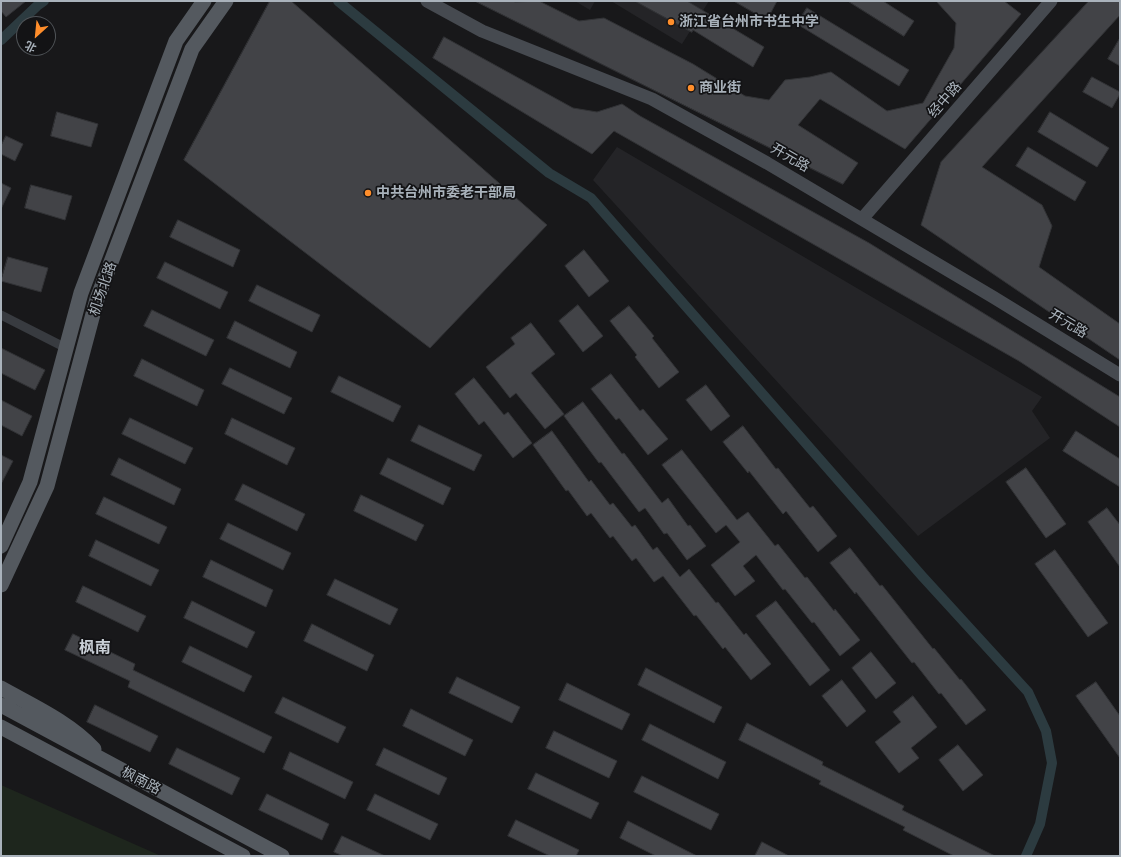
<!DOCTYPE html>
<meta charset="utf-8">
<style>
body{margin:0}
#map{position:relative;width:1121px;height:857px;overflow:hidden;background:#18181a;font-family:Rubik,"Noto Sans SC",sans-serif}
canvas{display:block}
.frame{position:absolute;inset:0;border:2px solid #a9b2bb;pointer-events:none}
.north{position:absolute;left:16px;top:16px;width:40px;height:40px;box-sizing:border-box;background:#131315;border:1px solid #4f5357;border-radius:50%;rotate:207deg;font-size:11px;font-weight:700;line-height:16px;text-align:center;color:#a9b2bb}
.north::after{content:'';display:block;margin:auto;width:14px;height:18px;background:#ff8e2b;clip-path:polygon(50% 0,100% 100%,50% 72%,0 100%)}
</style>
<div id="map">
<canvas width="1121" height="857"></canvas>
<div class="frame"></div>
<div class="north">北</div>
</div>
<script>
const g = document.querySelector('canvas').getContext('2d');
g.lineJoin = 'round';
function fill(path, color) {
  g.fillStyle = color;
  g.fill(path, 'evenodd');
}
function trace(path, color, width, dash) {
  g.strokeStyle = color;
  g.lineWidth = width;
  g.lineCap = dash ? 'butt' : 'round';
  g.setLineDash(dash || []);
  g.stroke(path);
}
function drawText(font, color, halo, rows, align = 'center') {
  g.font = font + ' Rubik,"Noto Sans SC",sans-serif';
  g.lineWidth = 3.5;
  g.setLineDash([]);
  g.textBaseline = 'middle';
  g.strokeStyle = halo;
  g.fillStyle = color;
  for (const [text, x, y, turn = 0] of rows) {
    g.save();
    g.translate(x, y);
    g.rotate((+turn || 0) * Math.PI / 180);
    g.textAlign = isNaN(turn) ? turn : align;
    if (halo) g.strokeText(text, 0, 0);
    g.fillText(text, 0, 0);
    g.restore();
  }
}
fill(new Path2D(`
 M575,1H595L590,10Z
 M611,1H709L682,44Z
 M617,147L1042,397L1032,411L1050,438L918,536L593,180Z`), '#242427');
fill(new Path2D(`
 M1,785L161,856H1Z`), '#1e261d');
trace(new Path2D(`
 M338,1L549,173L591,198L922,576L1028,692L1046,731L1052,763L1040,824L1026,856
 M1,40L37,6L44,1`), '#2c3b40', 10);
const building = new Path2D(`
 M1,1H26L6,17L1,11Z
 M270,1H291L547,225L430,348L184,160Z
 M475,1H513L515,2L539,1L579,21L604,18L693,64L745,96L769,100L785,80L810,77L831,72L887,111L923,103L954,48L956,23L936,1H1004L1021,14L905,149L820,99L798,125L858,163L843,184Z
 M635,1H687L764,47L753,67L693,30L692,32Z
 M734,1H777L767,20Z
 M848,1H883L914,21L904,36Z
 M1089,1H1120V15L982,167L1042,205L1052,226L1039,267L1120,324V360L921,225L941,162Z
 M807,8L909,70L899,86L797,24Z
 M444,37L573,108L597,112L622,104L640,116L869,243L1120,397V427L1019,361L614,131L592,154L433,58Z
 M1120,38V66L1108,59Z
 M1092,77L1120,92V94L1112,108L1083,92Z
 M57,112L98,124L91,147L51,136Z
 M1050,112L1109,148L1097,167L1038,132Z
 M6,136L23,144L15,161L1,154V146Z
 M1028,147L1086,182L1075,201L1016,166Z
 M1,183L11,188L1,209Z
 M31,185L72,196L65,220L25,208Z
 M178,220L240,250L233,267L170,237Z
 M584,250L609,281L589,297L565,266Z
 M8,257L48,268L41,292L1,281Z
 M165,262L228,292L220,309L157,278Z
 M257,285L320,315L312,332L249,301Z
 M578,305L603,336L583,352L559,321Z
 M629,306L654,336L652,338L679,372L659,388L635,357L637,355L610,321Z
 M152,310L214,340L206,356L144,326Z
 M235,321L297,352L290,368L227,338Z
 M531,323L555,354L531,373L564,414L545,429L516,393L510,398L486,367L515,344L511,338Z
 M1,348L45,370L35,390L1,373Z
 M142,359L204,390L197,406L134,376Z
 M230,368L292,398L284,414L222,384Z
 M611,374L640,411L643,409L668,439L648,455L619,418L616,420L591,389Z
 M339,376L401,406L393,422L331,392Z
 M474,378L504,415L508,412L532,443L513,458L484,421L479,425L455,394Z
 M706,385L730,416L711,431L686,400Z
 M1,400L32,416L22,436L1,425Z
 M583,402L622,454L624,453L662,503L668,498L688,526L690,525L706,546L687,560L667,533L664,534L645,508L639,512L601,462L599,463L564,416Z
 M130,418L193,448L185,464L122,434Z
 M232,418L295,448L287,465L225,434Z
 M419,425L482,455L474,471L411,441Z
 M743,426L776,469L778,468L810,508L813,506L837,536L818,552L786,511L783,514L749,471L748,473L723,442Z
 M552,431L589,482L591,480L610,505L613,503L632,527L635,525L653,550L657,547L680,577L689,569L716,603L718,602L744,635L746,633L771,664L751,680L725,647L723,649L696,615L694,616L663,576L654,582L636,558L632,561L613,536L610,538L591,513L587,516L568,490L566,491L533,445Z
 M1076,431L1120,459V487L1063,451Z
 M682,450L737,520L748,512L775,546L778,544L805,578L807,577L834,611L835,609L860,640L840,656L814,622L812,623L785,589L783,590L756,555L743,566L755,581L735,596L711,565L740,542L726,525L716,533L662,465Z
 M1,455L13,461L1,484Z
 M119,458L181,489L174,505L111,475Z
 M388,458L451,488L443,505L380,474Z
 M1026,468L1066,524L1046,538L1006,482Z
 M243,484L305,514L297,531L235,500Z
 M361,495L424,525L416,541L354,511Z
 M104,497L167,527L159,544L96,514Z
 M1107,508L1120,525V567L1088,522Z
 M228,523L291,553L283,570L220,539Z
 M96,540L159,570L151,586L89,556Z
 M850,548L880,586L882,585L933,649L934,648L960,680L961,679L986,710L966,725L941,693L939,694L914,662L912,663L856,592L855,594L830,563Z
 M1055,550L1108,623L1088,637L1035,564Z
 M211,560L273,590L266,607L203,577Z
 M335,579L398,609L390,625L327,595Z
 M83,586L146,616L138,632L76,602Z
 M192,601L255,632L247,648L184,618Z
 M776,601L830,670L810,686L756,616Z
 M312,624L374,655L367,671L304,641Z
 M73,634L135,664L133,670L272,737L264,753L128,687L130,681L65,650Z
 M190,646L252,676L244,692L182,662Z
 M871,652L896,683L876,699L852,668Z
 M646,668L722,707L714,723L638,685Z
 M457,677L520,707L512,723L449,693Z
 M842,680L866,711L847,727L822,696Z
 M1096,682L1120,716V758L1076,696Z
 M567,683L630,714L622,730L559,700Z
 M913,696L937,727L911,748L919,758L899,773L875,742L901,722L893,712Z
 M283,697L346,727L338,743L275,713Z
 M95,705L158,736L150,752L87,722Z
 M411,709L473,740L465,756L403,726Z
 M747,723L823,762L822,765L904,806L902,810L995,856H954L903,830L905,827L819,784L821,781L739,740Z
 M650,724L726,762L718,779L642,740Z
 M554,731L617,761L609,778L546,748Z
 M958,745L983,775L963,791L939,760Z
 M177,748L240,778L232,795L169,764Z
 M384,748L447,778L439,795L376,765Z
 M290,752L353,782L345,799L283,769Z
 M536,773L599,803L591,819L528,789Z
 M642,776L719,814L711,830L634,792Z
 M267,794L329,824L322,840L259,810Z
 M375,794L438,824L430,840L367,810Z
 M516,820L579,850L576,856H550L508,836Z
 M628,821L697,856H656L620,838Z
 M342,836L385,856H343L334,852Z
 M762,842L789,856H755Z`);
fill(building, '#424347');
trace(building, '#323336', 1);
trace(new Path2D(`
 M1,315L66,348`), '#383b40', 9);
trace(new Path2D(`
 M427,1L482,31L652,99L767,163L993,297L1120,375
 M862,219L1051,1`), '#464a50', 13);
trace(new Path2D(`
 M1,546L30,482L81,293L176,41L204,1
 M1,585L47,486L97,299L192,49L226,1
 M1,688C33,706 69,722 94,749
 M1,705L282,856
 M1,727L243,856`), '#54595f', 15);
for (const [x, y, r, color] of [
 [671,22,4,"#ff8e2b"],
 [691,88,4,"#ff8e2b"],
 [368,193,4,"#ff8e2b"]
]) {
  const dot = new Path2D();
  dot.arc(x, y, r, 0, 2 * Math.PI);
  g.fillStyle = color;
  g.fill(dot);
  trace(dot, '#131315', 1.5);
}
drawText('bold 14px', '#a9b2bb', '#131315', [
 ["浙江省台州市书生中学",679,22],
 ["商业街",699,88],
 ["中共台州市委老干部局",376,193]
], 'left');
drawText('14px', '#a9b2bb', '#131315', [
 ["经中路",945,100,-49],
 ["开元路",790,158,30],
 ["机场北路",103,289,-71],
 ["开元路",1068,324,31],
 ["枫南路",141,781,28]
]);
drawText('bold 16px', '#cad0d7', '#131315', [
 ["枫南",95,648]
]);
</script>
